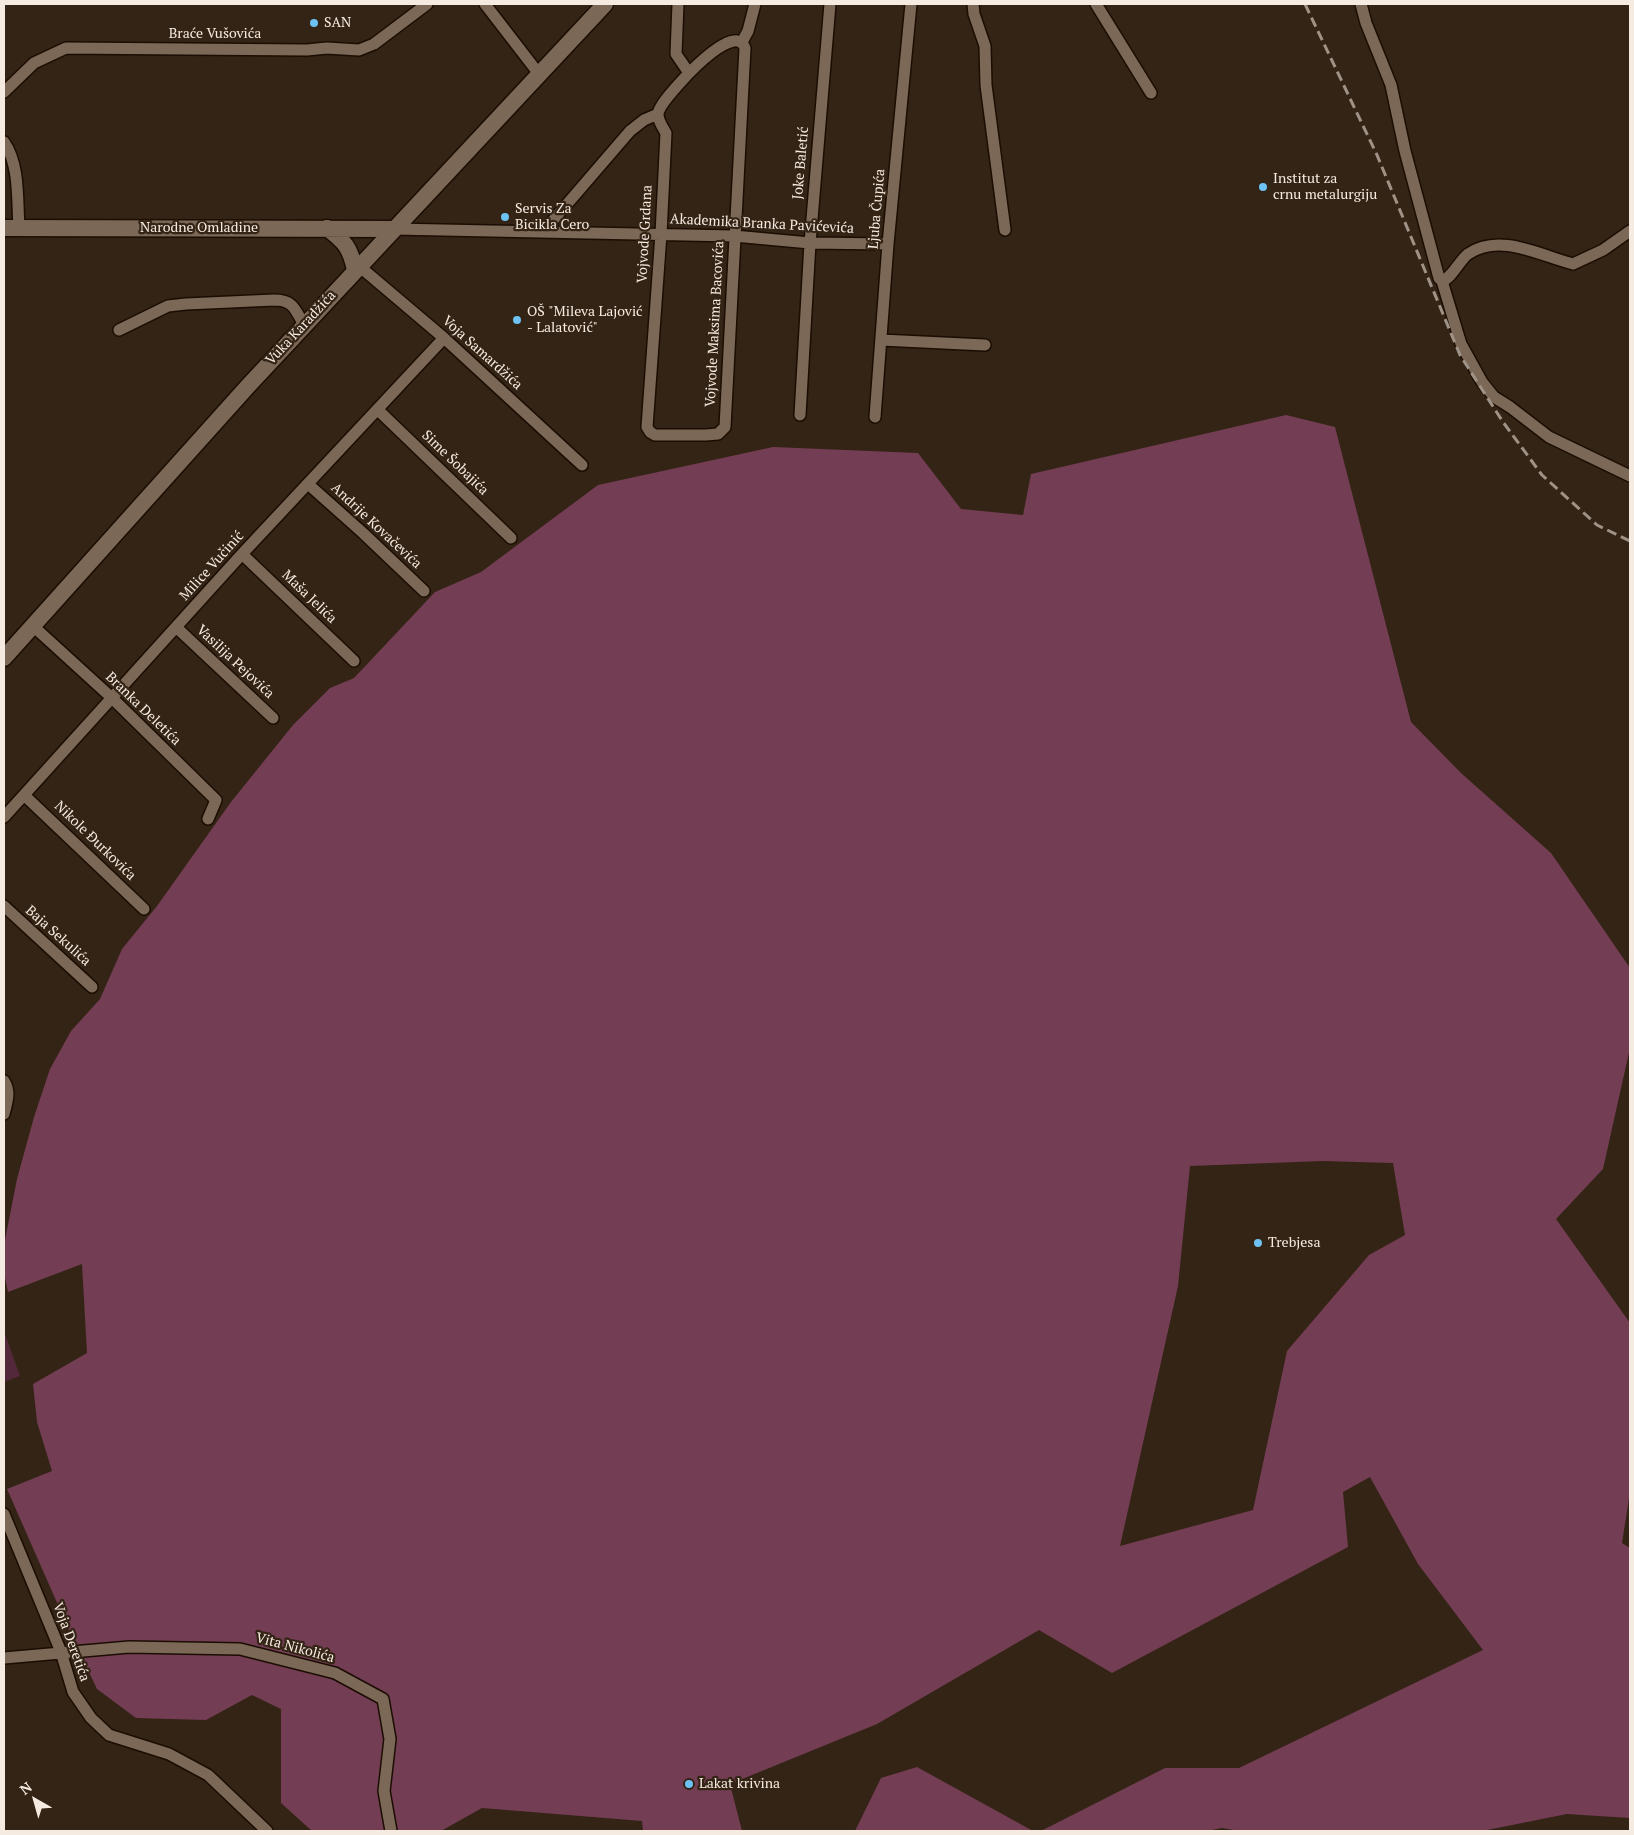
<!DOCTYPE html>
<meta charset="utf-8">
<style>
body{margin:0}
#map{position:relative;width:1634px;height:1835px;overflow:hidden;background:#342415;font-family:"PT Serif",serif}
canvas{display:block}
.frame{position:absolute;inset:0;border:5px solid #f6ebe1;pointer-events:none}
.north{position:absolute;left:10px;top:1775px;width:50px;height:50px;-webkit-text-stroke:4px #342415;paint-order:stroke;rotate:322deg;font-size:14px;font-weight:700;line-height:20px;text-align:center;color:#f6ebe1}
.north::after{content:'';display:block;margin:auto;width:18px;height:22px;background:#f6ebe1;clip-path:polygon(50% 0,100% 100%,50% 72%,0 100%)}
</style>
<div id="map">
<canvas width="1634" height="1835"></canvas>
<div class="frame"></div>
<div class="north">N</div>
</div>
<script>
const g = document.querySelector('canvas').getContext('2d');
g.lineJoin = 'round';
function fill(path, color) {
  g.fillStyle = color;
  g.fill(path, 'evenodd');
}
function trace(path, color, width, dash) {
  g.strokeStyle = color;
  g.lineWidth = width;
  g.lineCap = dash ? 'butt' : 'round';
  g.setLineDash(dash || []);
  g.stroke(path);
}
function drawText(font, color, halo, rows, align = 'center') {
  g.font = font + ' "PT Serif",serif';
  g.lineWidth = 4.5;
  g.setLineDash([]);
  g.textBaseline = 'middle';
  g.strokeStyle = halo;
  g.fillStyle = color;
  for (const [text, x, y, turn = 0] of rows) {
    g.save();
    g.translate(x, y);
    g.rotate((+turn || 0) * Math.PI / 180);
    g.textAlign = isNaN(turn) ? turn : align;
    if (halo) g.strokeText(text, 0, 0);
    g.fillText(text, 0, 0);
    g.restore();
  }
}
fill(new Path2D(`
 M4,1331L20,1376L4,1382Z`), '#52283a');
fill(new Path2D(`
 M1286,415L1335,427L1411,722L1461,773L1551,853L1630,968V1048L1603,1169L1556,1219L1630,1323V1492L1622,1543L1630,1548V1818L1567,1814L1482,1831H1239L1222,1828L1207,1831H1041L1165,1768H1239L1483,1650L1418,1564L1370,1477L1343,1492L1348,1547L1112,1673L1039,1630L877,1724L730,1784L742,1831H643L642,1821L482,1808L441,1831H312L281,1803V1709L252,1695L206,1720L136,1718L97,1689L73,1639L7,1489L52,1471L37,1422L33,1384L87,1353L82,1264L8,1292L4,1273V1245L17,1179L34,1117L50,1069L71,1031L100,999L122,949L157,906L231,802L293,725L330,688L354,678L435,592L481,572L598,485L773,447L918,453L961,509L1023,515L1031,474ZM1323,1161L1393,1163L1405,1235L1369,1255L1287,1351L1253,1510L1120,1546L1178,1286L1190,1166Z
 M917,1767L1033,1831H855L881,1778Z`), '#733d54');
const street = new Path2D(`
 M485,4L539,74
 M678,4L676,54L689,73C682,81 659,104 658,114C658,121 663,128 666,133L661,234L647,427L650,432L655,435H706L718,434L725,427L745,48C737,25 698,64 689,73
 M973,4L974,14L985,46L986,85L1005,230
 M1096,4L1151,93
 M1361,4L1366,23L1391,85L1405,151L1439,278L1442,281L1461,344L1482,382L1494,397L1510,407L1549,437L1630,476
 M742,42L748,31L755,4
 M4,92L34,63L66,48L307,50L327,48L359,50L374,44L427,4
 M4,142C20,165 17,200 19,227
 M394,229L734,236L810,243L888,244
 M543,232L630,131L644,120L658,114
 M359,266L444,338L582,465
 M1442,281C1452,278 1459,261 1468,254C1500,232 1541,256 1573,264L1603,250L1630,231
 M119,330L168,306L186,304L274,300C294,300 295,310 304,325
 M881,340L985,345
 M378,410L511,538
 M800,415L810,243L830,4
 M875,417L888,244L911,4
 M308,484L363,533L424,591
 M242,554L354,661
 M33,626L112,698L216,800L208,819
 M177,628L273,718
 M24,795L144,909
 M4,817L242,554L444,338
 M4,906L92,987
 M4,1081C11,1091 7,1103 4,1114
 M4,1514L61,1652L73,1692L91,1718L109,1735L169,1754L208,1775L267,1831
 M4,1658L129,1647L240,1649L335,1673L383,1699L390,1739L384,1791L391,1831`);
const secondary = new Path2D(`
 M4,228L394,229
 M327,228C345,242 350,247 355,270
 M4,658L248,386L605,4`);
trace(street, '#1b0d02', 14);
trace(secondary, '#1b0d02', 19);
trace(street, '#7b6857', 11);
trace(secondary, '#7b6857', 16);
trace(new Path2D(`
 M1305,4L1377,155L1460,355L1503,422L1542,475L1597,525L1630,541`), '#9f9286', 3, [10, 5]);
for (const [x, y, r, color] of [
 [314,23,5,"#6dc2f3"],
 [1263,187,5,"#6dc2f3"],
 [505,217,5,"#6dc2f3"],
 [517,320,5,"#6dc2f3"],
 [1258,1243,5,"#6dc2f3"],
 [689,1784,5,"#6dc2f3"]
]) {
  const dot = new Path2D();
  dot.arc(x, y, r, 0, 2 * Math.PI);
  g.fillStyle = color;
  g.fill(dot);
  trace(dot, '#342415', 2);
}
drawText('14px', '#f6ebe1', '#342415', [
 ["SAN",324,23],
 ["Institut za",1273,179],
 ["crnu metalurgiju",1273,195],
 ["Servis Za",515,209],
 ["Bicikla Cero",515,225],
 ["OŠ \"Mileva Lajović",527,312],
 ["- Lalatović\"",527,328],
 ["Trebjesa",1268,1243],
 ["Lakat krivina",699,1784]
], 'left');
drawText('14px', '#f6ebe1', '#342415', [
 ["Braće Vušovića",215,34],
 ["Joke Baletić",801,163,-85],
 ["Ljuba Čupića",877,209,-85],
 ["Akademika Branka Pavićevića",762,224,3],
 ["Narodne Omladine",199,228],
 ["Vojvode Grdana",645,234,-87],
 ["Vojvode Maksima Bacovića",715,324,-87],
 ["Vuka Karadžića",301,328,-47],
 ["Voja Samardžića",482,353,42],
 ["Sime Šobajića",455,463,44],
 ["Andrije Kovačevića",376,526,43],
 ["Milice Vučinić",212,566,-48],
 ["Maša Jelića",309,597,44],
 ["Vasilija Pejovića",235,662,43],
 ["Branka Deletića",143,709,44],
 ["Nikole Đurkovića",95,841,44],
 ["Baja Sekulića",58,936,42],
 ["Voja Deretića",71,1642,70],
 ["Vita Nikolića",295,1648,15]
]);
</script>
